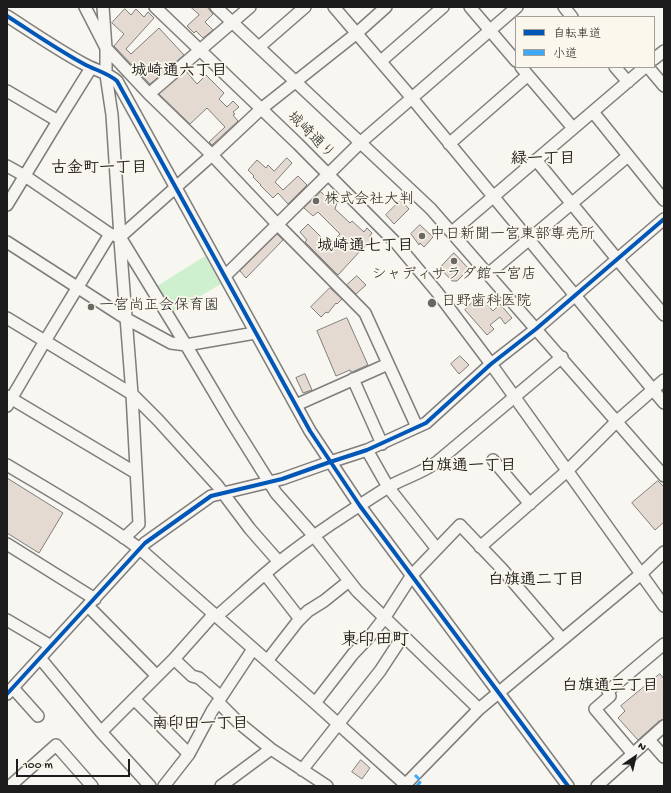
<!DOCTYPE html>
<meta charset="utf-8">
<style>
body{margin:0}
#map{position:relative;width:671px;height:793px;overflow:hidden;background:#f8f6f0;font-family:"Gochi Hand","Klee One",sans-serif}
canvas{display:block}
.frame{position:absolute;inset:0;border:8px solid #1c1c1c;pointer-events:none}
.legend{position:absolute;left:515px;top:16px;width:140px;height:52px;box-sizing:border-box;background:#fbf7ec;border:1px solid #a29f99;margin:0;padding:5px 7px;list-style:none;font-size:12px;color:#1c1c1c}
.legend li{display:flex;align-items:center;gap:8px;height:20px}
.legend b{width:20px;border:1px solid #a29f99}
.north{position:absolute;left:615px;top:737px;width:40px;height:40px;-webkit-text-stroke:3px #fbf7ec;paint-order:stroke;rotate:34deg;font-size:11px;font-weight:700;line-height:16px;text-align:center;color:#1c1c1c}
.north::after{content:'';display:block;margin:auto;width:14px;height:18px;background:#1c1c1c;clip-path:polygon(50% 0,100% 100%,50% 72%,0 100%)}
.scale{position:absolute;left:16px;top:759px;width:114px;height:18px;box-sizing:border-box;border:2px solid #1c1c1c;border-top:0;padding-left:5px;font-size:12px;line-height:14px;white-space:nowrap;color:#1c1c1c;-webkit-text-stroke:3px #fbf7ec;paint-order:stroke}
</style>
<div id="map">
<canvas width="671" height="793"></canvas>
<div class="frame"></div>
<ul class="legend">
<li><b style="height:5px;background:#0057b8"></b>自転車道</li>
<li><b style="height:5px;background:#3fa9f5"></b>小道</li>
</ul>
<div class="north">N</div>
<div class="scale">100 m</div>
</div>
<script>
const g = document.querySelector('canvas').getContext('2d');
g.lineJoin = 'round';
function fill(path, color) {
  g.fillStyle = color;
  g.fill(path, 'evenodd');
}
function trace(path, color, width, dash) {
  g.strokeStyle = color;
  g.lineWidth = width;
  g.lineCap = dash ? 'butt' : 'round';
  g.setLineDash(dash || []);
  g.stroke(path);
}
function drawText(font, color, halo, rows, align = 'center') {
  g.font = font + ' "Gochi Hand","Klee One",sans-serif';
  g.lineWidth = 3.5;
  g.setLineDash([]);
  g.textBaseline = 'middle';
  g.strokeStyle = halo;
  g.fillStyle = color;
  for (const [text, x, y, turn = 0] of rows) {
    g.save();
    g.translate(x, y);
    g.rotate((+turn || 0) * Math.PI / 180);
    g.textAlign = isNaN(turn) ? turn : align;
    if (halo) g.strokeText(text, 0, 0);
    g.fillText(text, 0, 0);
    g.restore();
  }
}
fill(new Path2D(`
 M205,256L221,284L170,314L154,288Z`), '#cff0ce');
const building = new Path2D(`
 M191,7H207L213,14L205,22L213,30L203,38L196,31L194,33L187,26L199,15Z
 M125,9L131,15L136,9L144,17L148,12L154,18L126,49L131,54L159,28L184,55L150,84L114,46L124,34L112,23Z
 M186,71L197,84L206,75L224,93L219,99L227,107L233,101L239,107L233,112L235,114L233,115L238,121L212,145L209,142L225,127L207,108L190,124L159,94Z
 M287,158L292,163L275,182L283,190L298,176L307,185L288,204L278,193L273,198L260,185H261L253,177L254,176L248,170L257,160L266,168L268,165L274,171Z
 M321,192L332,202H337L335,209L350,223L352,221L364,232L367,228L372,233L369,237L373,240L362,249L338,275L305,242L307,240L300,232L308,224L329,245L340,234L318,212L313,216L304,208Z
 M401,200L409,209L394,224L386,215Z
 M420,225L433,237L424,247L420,243L419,245L411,234Z
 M277,234L283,240L246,278L240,271Z
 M454,253L469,269L457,281H452L440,268Z
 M357,276L366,285L356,294L347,285Z
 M330,288L342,299L337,304L336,303L328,313L326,312L321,317L311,307Z
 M479,296L493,311L500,304L512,318L505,324L500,317L490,325L494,329L487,335L465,310Z
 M347,318L368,365L352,372H351L350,370L336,376L317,331Z
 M460,356L469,365L459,374L451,364Z
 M305,374L312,390L303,393L296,378Z
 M7,478L63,513L39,553L7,533Z
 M658,481L664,487V522L655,530L632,503Z
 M660,674L664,679V719L659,721L638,740L618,718L625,711L621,706Z
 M361,760L370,768L362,779L352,772Z`);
fill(building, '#e5dad2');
trace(building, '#7f7e7b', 1);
const minor = new Path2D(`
 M85,7L106,48L149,94L212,155L278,225L365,313L417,427
 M103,7L106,48V75L112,115L120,237L212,155L261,109L357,33L386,7
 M155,7L298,144L397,244L437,292L491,364L664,606
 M216,7L431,209L664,476
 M334,7L411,97L664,403
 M470,7L516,61
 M564,7L572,17
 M7,16C32,32 58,50 84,64C95,70 108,73 117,81L310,431L360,506L568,786
 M259,47L305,7
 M654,59L664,51
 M381,61L443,7
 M521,67L573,128
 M615,67L628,82
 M648,67L664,86
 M7,91L58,121
 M149,94L250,7
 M593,112L664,200
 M449,144L528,75
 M536,160L617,259L664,315
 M7,166L25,176L110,234L120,237L186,345L231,421L276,493L314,536L357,591L479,709
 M7,205L58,121L91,68
 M452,232L645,67
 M120,240L132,394L139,524L124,538
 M7,242L125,318L171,343L186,345L255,333
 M488,274L628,156
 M225,276L361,142L517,7
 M7,318L132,394L158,420L217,485L250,529L279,562
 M353,379L382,444
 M7,396L136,473
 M296,405L388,364
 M7,406L45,341L110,234
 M367,450L388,487L437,549
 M493,460L530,504
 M7,465C52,492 98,518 140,549L315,703L407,786
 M7,544L95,599
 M480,547L567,471L616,422L664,380
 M265,574L300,619
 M88,606L157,676
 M217,616C238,598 258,579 279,562C313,535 349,512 385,489C402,478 421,474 437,462L562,357
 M7,620L51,646
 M40,658L101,732L150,786
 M174,659L192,676L199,678L221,697
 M267,661L298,621L308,611L324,601L349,581
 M13,688L38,716
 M7,694L145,543L211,496L282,479L330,462L367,450L426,423L491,364L536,329L664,219
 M134,699L189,754
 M218,702L239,723L271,749L327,786
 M315,703L353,654L371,635L385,617L412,575L460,525L502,569L562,639
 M101,732L174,659L214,614
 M649,740L664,757
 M633,754L595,709L610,696L608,691L664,644
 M302,770L380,671L403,636
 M10,786L56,745L92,786
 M164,786L189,754L212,711L253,649
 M221,786L271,749
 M404,786L479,709L641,574L664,552
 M597,786L664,726`);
trace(minor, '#7f7e7b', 14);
trace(minor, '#f6f5f1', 11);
trace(new Path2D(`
 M415,775L421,781L417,786`), '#3fa9f5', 3, [6, 3]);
trace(new Path2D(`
 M7,16C32,32 58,50 84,64C95,70 108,73 117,81L310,431L360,506L568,786
 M7,694L145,543L211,496L282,479L330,462L367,450L426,423L491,364L536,329L664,219`), '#0057b8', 4);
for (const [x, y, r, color] of [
 [316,201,4,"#696866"],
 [422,236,4,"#696866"],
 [454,261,4,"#696866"],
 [432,303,5,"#696866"],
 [91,307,4,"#696866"]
]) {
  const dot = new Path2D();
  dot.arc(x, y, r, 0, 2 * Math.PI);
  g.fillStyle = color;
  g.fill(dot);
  trace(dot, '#fbf7ec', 1.5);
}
drawText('15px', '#1c1c1c', '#fbf7ec', [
 ["城崎通り",310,136,45]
]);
drawText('15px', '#1c1c1c', '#fbf7ec', [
 ["株式会社大判",324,201],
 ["中日新聞一宮東部専売所",430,236],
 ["シャディサラダ館一宮店",454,276,"center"],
 ["日野歯科医院",441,303],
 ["一宮尚正会保育園",99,307]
], 'left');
drawText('bold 16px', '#1c1c1c', '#fbf7ec', [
 ["城崎通六丁目",179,73],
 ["緑一丁目",543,161],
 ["古金町一丁目",99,170],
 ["城崎通七丁目",365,248],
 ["白旗通一丁目",468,468],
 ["白旗通二丁目",536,582],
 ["白旗通三丁目",610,688],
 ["南印田一丁目",200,726]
]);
drawText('bold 17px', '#1c1c1c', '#fbf7ec', [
 ["東印田町",375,641]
]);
</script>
